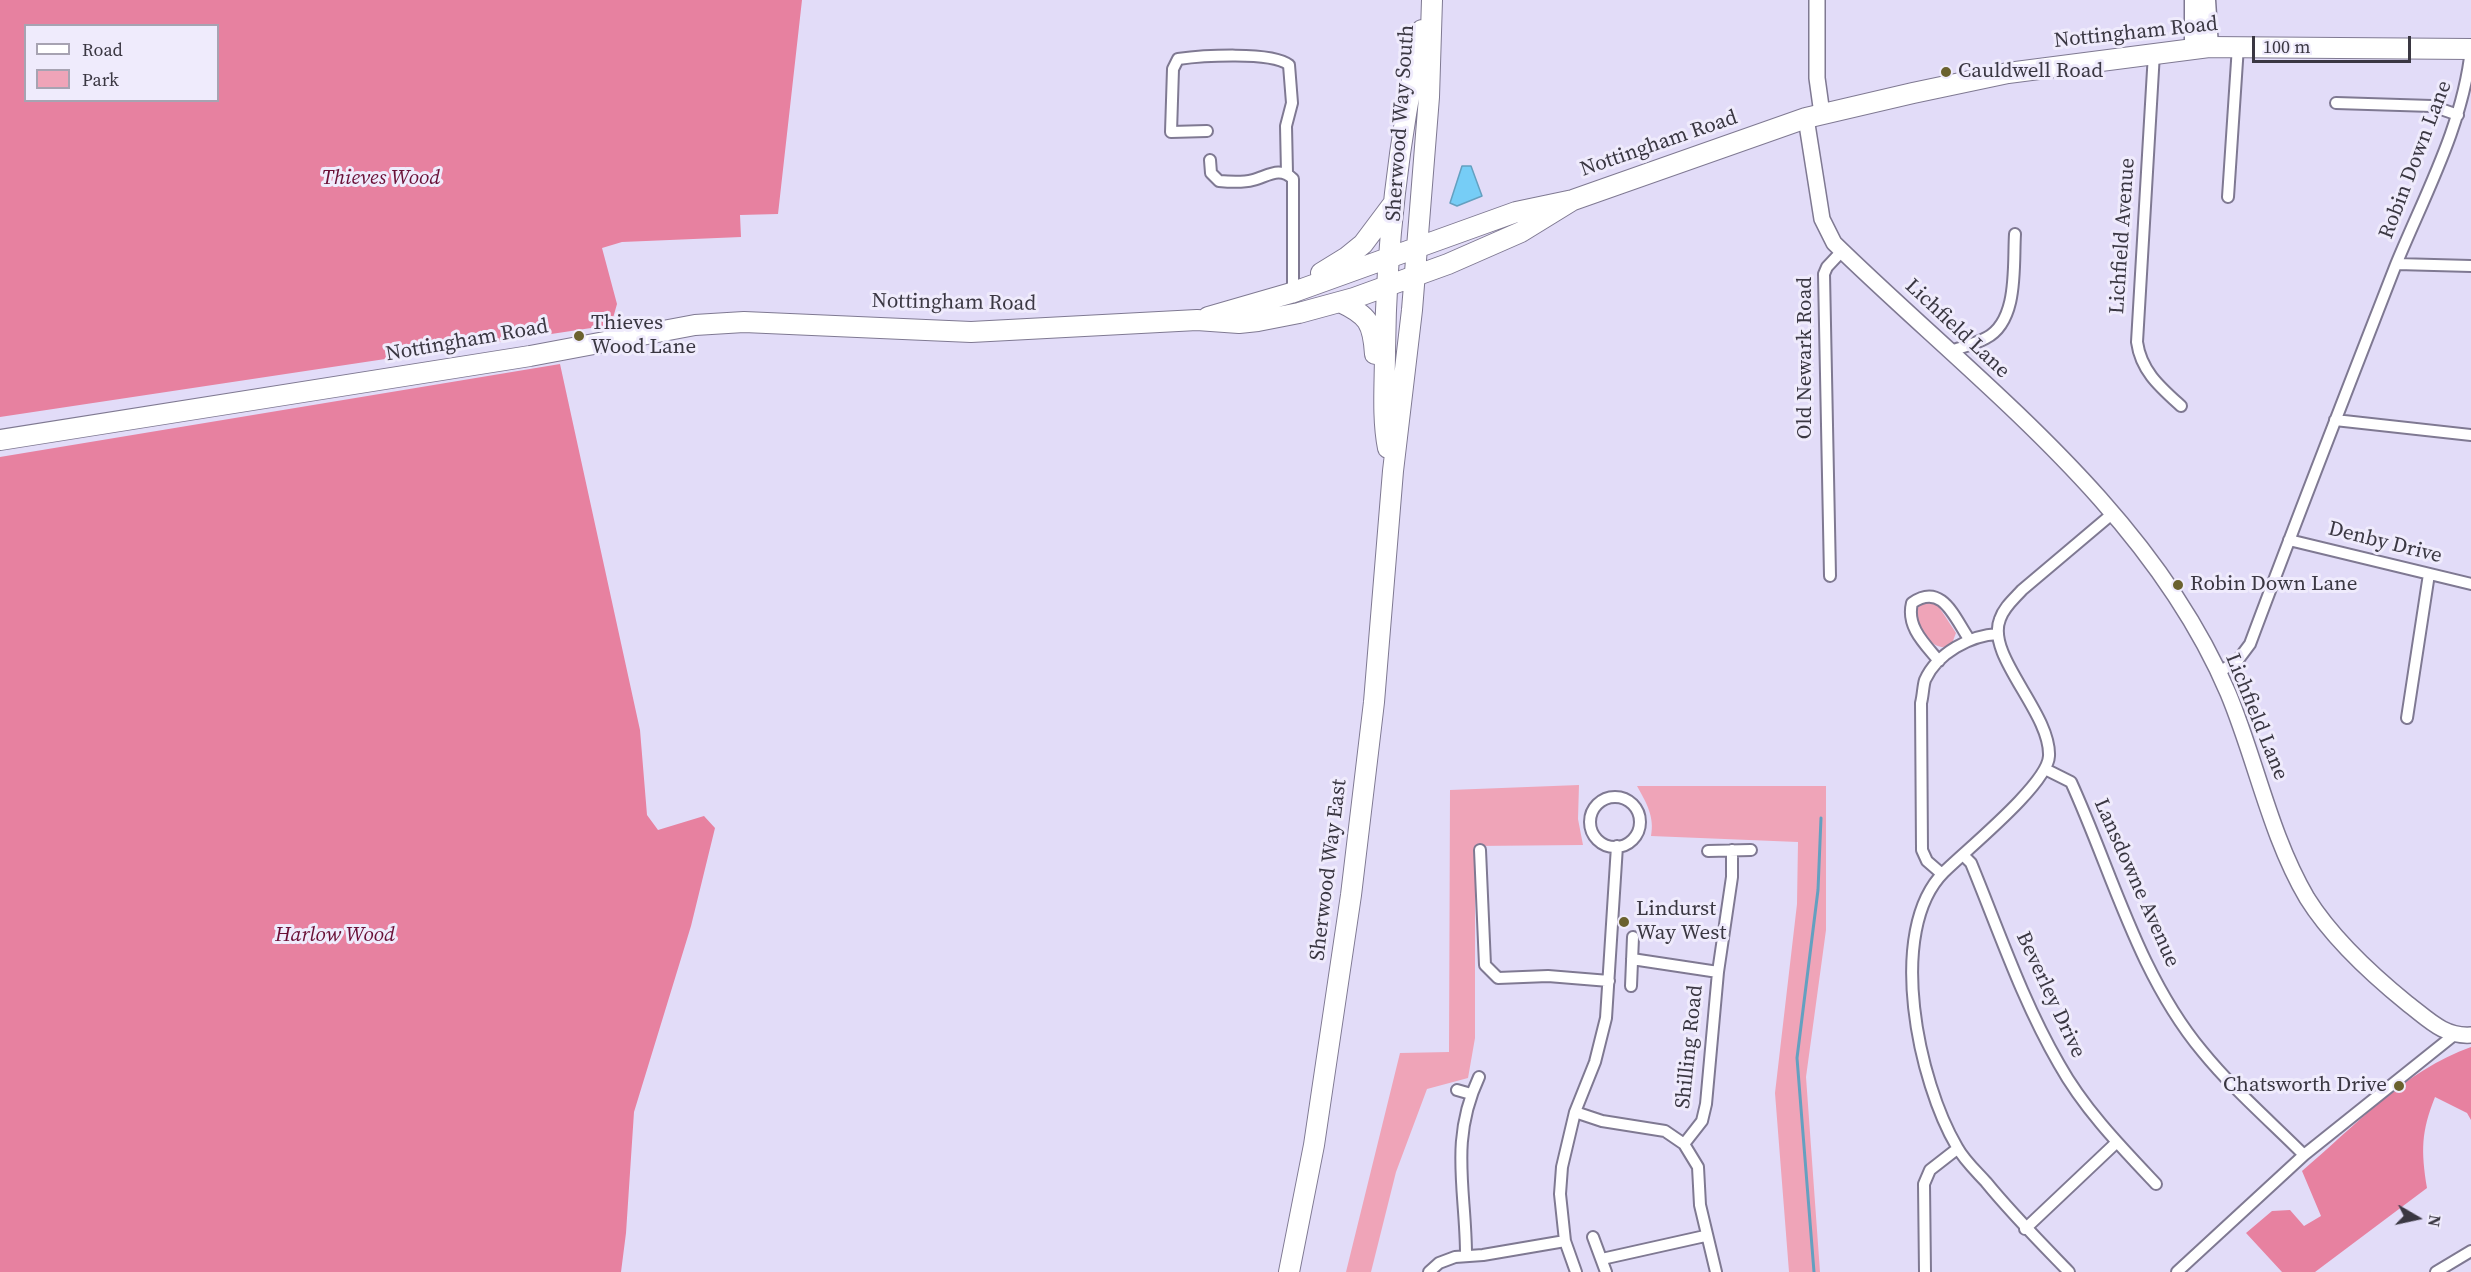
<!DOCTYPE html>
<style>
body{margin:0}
#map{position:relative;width:2471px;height:1272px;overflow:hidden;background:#e2dcf8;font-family:"Source Serif 4",serif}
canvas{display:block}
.legend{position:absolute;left:24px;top:24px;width:195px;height:78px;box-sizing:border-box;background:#efebfc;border:2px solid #a7a3b2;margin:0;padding:8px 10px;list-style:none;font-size:18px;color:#3a3742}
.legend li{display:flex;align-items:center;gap:12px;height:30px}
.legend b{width:30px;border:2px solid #a7a3b2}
.north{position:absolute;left:2387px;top:1188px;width:60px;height:60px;-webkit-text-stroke:4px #efebfc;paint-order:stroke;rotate:99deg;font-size:16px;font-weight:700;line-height:24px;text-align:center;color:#3a3742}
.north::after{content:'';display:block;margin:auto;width:21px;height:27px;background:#3a3742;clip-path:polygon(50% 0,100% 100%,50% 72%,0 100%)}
.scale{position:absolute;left:2252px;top:36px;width:159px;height:27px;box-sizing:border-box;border:3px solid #3a3742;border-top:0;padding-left:8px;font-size:18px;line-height:21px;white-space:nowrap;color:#3a3742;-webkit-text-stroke:4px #efebfc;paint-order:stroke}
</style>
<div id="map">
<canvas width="2471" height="1272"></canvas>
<ul class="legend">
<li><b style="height:8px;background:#fff"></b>Road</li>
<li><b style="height:16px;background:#efa4b8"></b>Park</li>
</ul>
<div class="north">N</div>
<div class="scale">100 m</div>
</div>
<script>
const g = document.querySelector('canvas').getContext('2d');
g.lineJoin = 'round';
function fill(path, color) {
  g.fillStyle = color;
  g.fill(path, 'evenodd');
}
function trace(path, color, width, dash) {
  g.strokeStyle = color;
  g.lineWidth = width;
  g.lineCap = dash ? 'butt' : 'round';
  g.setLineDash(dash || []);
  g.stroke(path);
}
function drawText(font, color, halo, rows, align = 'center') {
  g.font = font + ' "Source Serif 4",serif';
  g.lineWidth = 6;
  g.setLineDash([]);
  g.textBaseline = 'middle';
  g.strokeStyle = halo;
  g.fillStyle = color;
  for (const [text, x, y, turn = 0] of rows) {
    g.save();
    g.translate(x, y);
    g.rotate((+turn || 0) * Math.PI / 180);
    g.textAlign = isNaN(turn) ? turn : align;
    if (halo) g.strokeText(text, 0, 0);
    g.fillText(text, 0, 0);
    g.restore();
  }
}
fill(new Path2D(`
 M1925,602L1937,604L1956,633L1951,646C1932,653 1917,628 1915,611L1918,605Z
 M1579,785L1578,819L1583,845L1475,846V1038L1468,1078L1427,1089L1396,1172L1371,1272H1346L1400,1053L1449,1052L1450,790Z
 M1637,786H1826V930L1806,1077L1820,1272H1789L1775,1093L1797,904L1798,842L1651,836C1655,817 1646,802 1637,786Z`), '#efa4b8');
fill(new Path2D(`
 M0,0H802L778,214L740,215L741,237L622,242L602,248L617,304L611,325L0,417ZM26,26H218V100H26Z
 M560,364L640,730L647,815L658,830L704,816L715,828L691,926L634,1112L626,1233L621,1272H0V457Z
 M2471,1047V1120L2467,1113L2435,1097C2421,1132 2421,1151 2427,1188L2315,1272H2282L2246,1233L2272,1211L2290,1210L2304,1226L2321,1216L2302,1171C2354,1127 2405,1070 2471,1047Z`), '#e781a0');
const water = new Path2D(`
 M1462,166H1471L1482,196L1457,206L1450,203Z`);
fill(water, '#76cdf6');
trace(water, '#64a0c0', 1.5);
trace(new Path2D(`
 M1814,1272L1797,1058L1818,890L1821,818`), '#64a0c0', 3);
const street = new Path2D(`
 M2154,53L2137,342C2141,371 2160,387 2181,406
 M2336,103L2432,106L2458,115
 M1207,131L1171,132L1173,69L1178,59C1200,56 1272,51 1289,65L1292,103L1286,126L1287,173
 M1210,160L1211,173L1219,181C1230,182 1242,183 1253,180C1268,176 1280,166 1293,179V296
 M2228,197L2238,46
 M2397,264L2471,266
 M1951,351C1962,347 1975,344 1986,338C2019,321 2013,265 2015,234
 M2335,420L2471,435
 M2289,540L2471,584
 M1830,576L1824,274L1827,267L1842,251
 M1939,661C1925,644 1906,627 1912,603C1942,582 1954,617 1969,639
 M2218,673L2238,660L2250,644C2297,518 2346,393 2395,267C2424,196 2463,126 2471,49
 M2407,718L2429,574
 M2045,769L2071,782C2112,872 2138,974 2202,1051C2232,1088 2270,1121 2304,1155
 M1590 822a25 25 0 1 1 50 0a25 25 0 1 1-50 0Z
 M1480,850L1485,965L1498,978L1548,976L1609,981
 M1708,851L1751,850
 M1963,855L1971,863C1999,931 2022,1000 2059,1064C2084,1109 2121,1147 2156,1184
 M1942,874L1927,861L1922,850L1921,703C1923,696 1923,686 1925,680C1937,653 1971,635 1998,634
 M1632,959L1718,972
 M1631,986L1633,937
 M1457,1090L1471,1094
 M1575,1112L1602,1121L1665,1131L1684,1144
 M1684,1144L1702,1121L1706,1104L1718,972L1732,877V850
 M1684,1144L1698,1167L1700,1205L1716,1272
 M2025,1229L2117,1142
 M1593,1237L1606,1272
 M1466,1255C1466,1190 1449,1141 1479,1077
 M1602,1259L1705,1236
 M1429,1272L1439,1263L1455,1257L1483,1255L1565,1241
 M1576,1272L1565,1241L1560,1194L1562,1167L1575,1112L1595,1062L1606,1018L1617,846
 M1925,1272L1924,1184L1930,1170L1957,1149
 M2069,1272C2040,1242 2012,1214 1986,1182C1976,1171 1964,1160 1957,1147C1919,1083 1885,931 1944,872C1966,850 2048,784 2049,756C2051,713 1985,655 2000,619C2004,607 2014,599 2022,590L2112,514
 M2177,1272L2304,1155L2454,1035
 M2436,1272L2471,1251`);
const secondary = new Path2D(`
 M1817,0V78L1822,114
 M1806,118L1822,219L1834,243C1974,380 2149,507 2228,693C2256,760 2270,835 2307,898C2332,938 2371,974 2408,1004C2428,1019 2444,1037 2471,1035`);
const primary = new Path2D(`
 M2194,0V48
 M2206,0L2209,47`);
const highway = new Path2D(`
 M1321,273L1347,257L1363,244L1393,204
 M1340,302C1368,315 1373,323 1375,354
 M1208,317L1291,293L1516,212L1573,200L1806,118L1913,93L2008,73L2209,47L2471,49
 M0,440L530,356L695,325L744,322L971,332L1197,320L1239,323L1258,321L1299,313L1354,298L1448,264L1521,232L1573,200
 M1388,448C1382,418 1385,383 1385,352C1386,244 1399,137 1422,30
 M1289,1272L1314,1145L1351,895L1374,702L1393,471L1412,310L1429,97L1432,0`);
trace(street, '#7f7992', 14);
trace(secondary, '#7f7992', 18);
trace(primary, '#7f7992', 21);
trace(highway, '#7f7992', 22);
trace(street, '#fff', 10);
trace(secondary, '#fff', 15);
trace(primary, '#fff', 18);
trace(highway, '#fff', 20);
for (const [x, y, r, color] of [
 [1946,72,6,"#6a612e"],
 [579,336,6,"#6a612e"],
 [2178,585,6,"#6a612e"],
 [1624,922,6,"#6a612e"],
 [2399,1086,6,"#6a612e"]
]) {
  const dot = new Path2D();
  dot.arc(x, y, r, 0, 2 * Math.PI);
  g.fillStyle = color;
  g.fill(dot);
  trace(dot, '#efebfc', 2);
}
drawText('21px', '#3a3742', '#efebfc', [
 ["Nottingham Road",2136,33,-6],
 ["Sherwood Way South",1401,123,-86],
 ["Nottingham Road",1659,144,-19],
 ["Robin Down Lane",2416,160,-69],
 ["Lichfield Avenue",2123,236,-86],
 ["Nottingham Road",954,303,1],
 ["Lichfield Lane",1957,329,43],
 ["Nottingham Road",467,341,-10],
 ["Old Newark Road",1806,358,-90],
 ["Denby Drive",2385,543,14],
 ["Lichfield Lane",2256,717,68],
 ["Sherwood Way East",1329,870,-83],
 ["Lansdowne Avenue",2136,883,66],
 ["Beverley Drive",2050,995,65],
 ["Shilling Road",1690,1047,-84]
]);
drawText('21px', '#3a3742', '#efebfc', [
 ["Cauldwell Road",1958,72],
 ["Thieves",591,324],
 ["Wood Lane",591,348],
 ["Robin Down Lane",2190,585],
 ["Lindurst",1636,910],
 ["Way West",1636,934],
 ["Chatsworth Drive",2387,1086,"right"]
], 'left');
drawText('italic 21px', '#690e35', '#efebfc', [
 ["Thieves Wood",381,179],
 ["Harlow Wood",335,936]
]);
</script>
